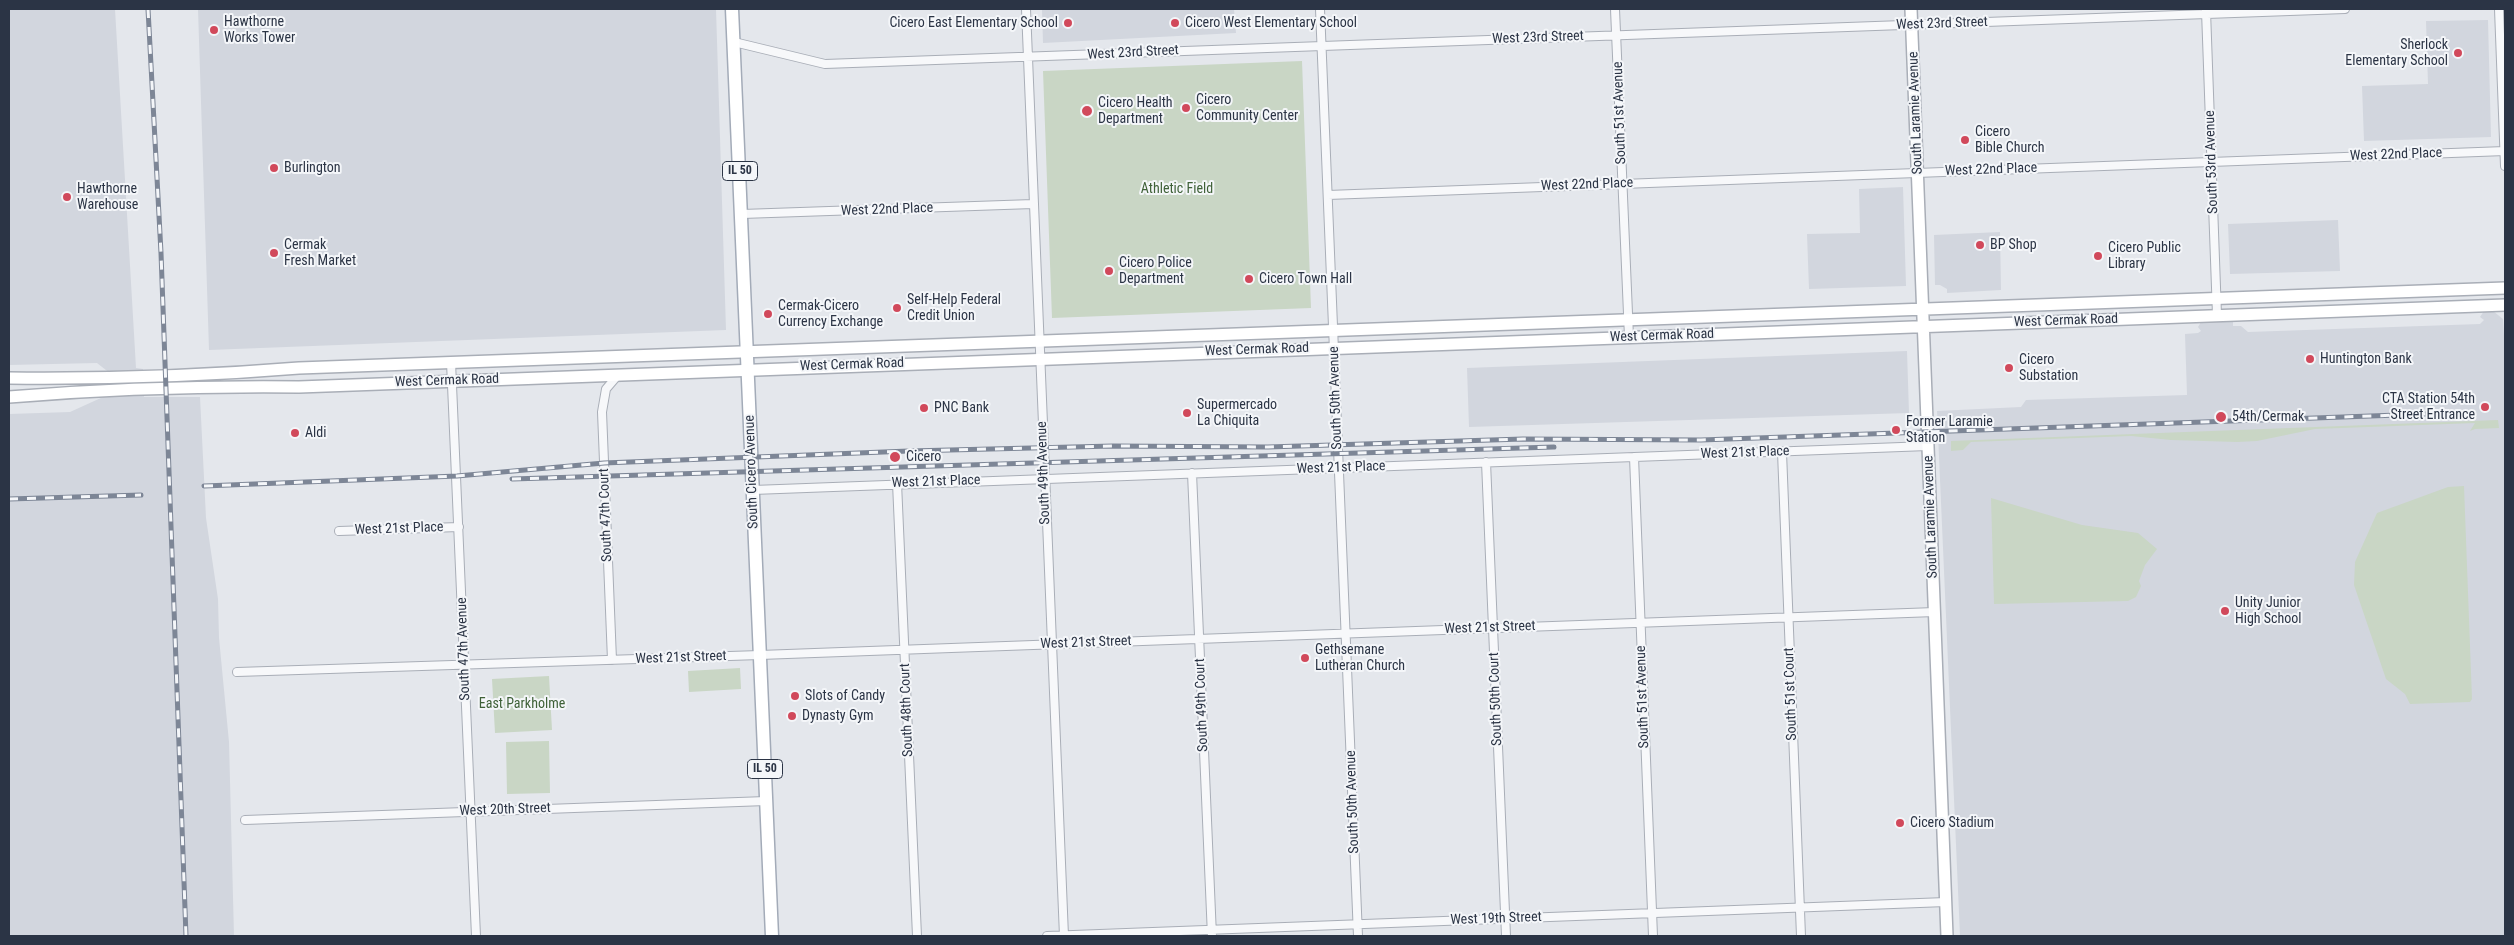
<!DOCTYPE html>
<style>
body{margin:0}
#map{position:relative;width:2514px;height:945px;overflow:hidden;background:#e4e7ec;font-family:"Roboto Condensed",sans-serif}
canvas{display:block}
.frame{position:absolute;inset:0;border:10px solid #2b3445;pointer-events:none}
</style>
<div id="map">
<canvas width="2514" height="945"></canvas>
<div class="frame"></div>
</div>
<script>
const g = document.querySelector('canvas').getContext('2d');
g.lineJoin = 'round';
function fill(path, color) {
  g.fillStyle = color;
  g.fill(path, 'evenodd');
}
function trace(path, color, width, dash) {
  g.strokeStyle = color;
  g.lineWidth = width;
  g.lineCap = dash ? 'butt' : 'round';
  g.setLineDash(dash || []);
  g.stroke(path);
}
function drawText(font, color, halo, rows, align = 'center') {
  g.font = font + ' "Roboto Condensed",sans-serif';
  g.lineWidth = 4;
  g.setLineDash([]);
  g.textBaseline = 'middle';
  g.strokeStyle = halo;
  g.fillStyle = color;
  for (const [text, x, y, turn = 0] of rows) {
    g.save();
    g.translate(x, y);
    g.rotate((+turn || 0) * Math.PI / 180);
    g.textAlign = isNaN(turn) ? turn : align;
    if (halo) g.strokeText(text, 0, 0);
    g.fillText(text, 0, 0);
    g.restore();
  }
}
fill(new Path2D(`
 M9,9H115L136,368L143,369V374H111L97,363L9,365Z
 M198,9H716L726,330L209,350Z
 M1042,9H1234L1236,33L1043,43Z
 M2488,20L2491,137L2364,141L2362,86L2428,84L2426,21Z
 M1903,187L1906,286L1809,289L1807,234L1860,233L1859,189Z
 M2338,220L2340,271L2230,274L2228,224Z
 M2000,232L2001,290L1947,293V289L1940,285H1935L1934,235Z
 M2484,311H2493L2503,319L2505,351V936H1960L1937,411L2021,407L2026,400L2187,395L2185,334L2198,333L2201,331L2198,327L2201,322L2233,321V326H2241L2248,332L2480,324L2484,320L2480,317Z
 M1907,351L1909,413L1469,427L1467,368Z
 M143,392L144,397H200L206,518L218,599L219,638L229,742L234,936H9V414L70,412L103,397Z`), '#d2d6de');
fill(new Path2D(`
 M1302,61L1311,308L1052,318L1043,71Z
 M2498,420L2499,428L2475,429L2470,431L2475,423L2315,429L2257,441L2237,442L2171,440L2131,436L1971,442L1963,450L1951,451V441Z
 M2464,486L2472,699L2470,702L2410,704L2405,694L2386,679L2354,585L2355,562L2377,513L2448,487Z
 M1991,498L2082,525L2138,533L2157,549L2145,565L2139,581L2141,586L2136,597L2128,601L1994,604Z
 M740,668L741,689L689,692L688,671Z
 M549,676L552,730L495,733L492,679Z
 M549,741L550,793L507,794L506,742Z`), '#c9d6c5');
const street = new Path2D(`
 M1026,9L1064,936
 M1320,9L1358,936
 M1615,9L1629,337
 M2499,9L2505,166
 M2206,11L2217,315
 M734,42L825,64L2345,9
 M1328,195L2505,151
 M742,214L1033,204
 M451,362L476,936
 M1782,452L1801,936
 M1634,457L1653,936
 M1486,462L1506,936
 M1192,473L1212,936
 M897,483L917,936
 M753,490L1928,446
 M339,531L459,527
 M612,660L602,412L606,389L618,375
 M237,672L760,655L1935,612
 M245,820L766,801
 M1047,936L1946,902`);
const secondary = new Path2D(`
 M1911,9L1947,936
 M9,378C106,379 202,376 299,368L2505,288
 M9,397C105,389 202,386 299,387L2505,305`);
const primary = new Path2D(`
 M732,9L772,936`);
trace(street, '#a9aeb7', 10);
trace(secondary, '#a9aeb7', 14);
trace(primary, '#a3abb8', 15);
trace(street, '#f7f8fa', 8);
trace(secondary, '#fff', 11);
trace(primary, '#fff', 12);
const rail = new Path2D(`
 M148,9L161,253L186,936
 M512,479L1554,447
 M204,486L457,476L604,463L909,451L1113,446L1268,447L1523,439L1701,440L2454,413
 M9,499L141,495`);
trace(rail, '#7d8696', 5);
trace(rail, '#f4f6f9', 3, [9]);
for (const [x, y, r, color] of [
 [1068,23,5,"#d1495b"],
 [1175,23,5,"#d1495b"],
 [214,30,5,"#d1495b"],
 [2458,53,5,"#d1495b"],
 [1186,108,5,"#d1495b"],
 [1087,111,6,"#d1495b"],
 [1965,140,5,"#d1495b"],
 [274,168,5,"#d1495b"],
 [67,197,5,"#d1495b"],
 [1980,245,5,"#d1495b"],
 [274,253,5,"#d1495b"],
 [2098,256,5,"#d1495b"],
 [1109,271,5,"#d1495b"],
 [1249,279,5,"#d1495b"],
 [897,308,5,"#d1495b"],
 [768,314,5,"#d1495b"],
 [2310,359,5,"#d1495b"],
 [2009,368,5,"#d1495b"],
 [2485,407,5,"#d1495b"],
 [924,408,5,"#d1495b"],
 [1187,413,5,"#d1495b"],
 [2221,417,6,"#d1495b"],
 [1896,430,5,"#d1495b"],
 [295,433,5,"#d1495b"],
 [895,457,6,"#d1495b"],
 [2225,611,5,"#d1495b"],
 [1305,658,5,"#d1495b"],
 [795,696,5,"#d1495b"],
 [792,716,5,"#d1495b"],
 [1900,823,5,"#d1495b"]
]) {
  const dot = new Path2D();
  dot.arc(x, y, r, 0, 2 * Math.PI);
  g.fillStyle = color;
  g.fill(dot);
  trace(dot, '#f4f6f9', 2);
}
for (const [x, y, w] of [
 [740,171,35],
 [765,769,35]
]) {
  const box = new Path2D();
  box.roundRect(x - w / 2, y - 9.5, w, 19, 4);
  g.fillStyle = '#f4f6f9';
  g.fill(box);
  trace(box, '#2b3445', 1);
}
drawText('bold 12px', '#2b3445', null, [
 ["IL 50",740,171],
 ["IL 50",765,769]
]);
drawText('14px', '#2b3445', '#f4f6f9', [
 ["Hawthorne",224,22],
 ["Works Tower",224,38],
 ["Cicero East Elementary School",1058,23,"right"],
 ["Cicero West Elementary School",1185,23],
 ["Sherlock",2448,45,"right"],
 ["Elementary School",2448,61,"right"],
 ["Cicero",1196,100],
 ["Community Center",1196,116],
 ["Cicero Health",1098,103],
 ["Department",1098,119],
 ["Cicero",1975,132],
 ["Bible Church",1975,148],
 ["Burlington",284,168],
 ["Hawthorne",77,189],
 ["Warehouse",77,205],
 ["Cermak",284,245],
 ["Fresh Market",284,261],
 ["BP Shop",1990,245],
 ["Cicero Public",2108,248],
 ["Library",2108,264],
 ["Cicero Police",1119,263],
 ["Department",1119,279],
 ["Cicero Town Hall",1259,279],
 ["Self-Help Federal",907,300],
 ["Credit Union",907,316],
 ["Cermak-Cicero",778,306],
 ["Currency Exchange",778,322],
 ["Huntington Bank",2320,359],
 ["Cicero",2019,360],
 ["Substation",2019,376],
 ["CTA Station 54th",2475,399,"right"],
 ["Street Entrance",2475,415,"right"],
 ["Supermercado",1197,405],
 ["La Chiquita",1197,421],
 ["PNC Bank",934,408],
 ["54th/Cermak",2232,417],
 ["Former Laramie",1906,422],
 ["Station",1906,438],
 ["Aldi",305,433],
 ["Cicero",906,457],
 ["Unity Junior",2235,603],
 ["High School",2235,619],
 ["Gethsemane",1315,650],
 ["Lutheran Church",1315,666],
 ["Slots of Candy",805,696],
 ["Dynasty Gym",802,716],
 ["Cicero Stadium",1910,823]
], 'left');
drawText('14px', '#2b3445', '#f4f6f9', [
 ["West 23rd Street",1942,24,-2],
 ["West 23rd Street",1538,38,-2],
 ["West 23rd Street",1133,53,-3],
 ["South 51st Avenue",1620,113,-92],
 ["South Laramie Avenue",1916,113,-92],
 ["West 22nd Place",2396,155,-2],
 ["South 53rd Avenue",2212,162,-92],
 ["West 22nd Place",1991,170,-2],
 ["West 22nd Place",1587,185,-2],
 ["West 22nd Place",887,210,-2],
 ["West Cermak Road",2066,321,-2],
 ["West Cermak Road",1662,336,-2],
 ["West Cermak Road",1257,350,-2],
 ["West Cermak Road",852,365,-2],
 ["West Cermak Road",447,381,-2],
 ["South 50th Avenue",1336,398,-92],
 ["West 21st Place",1745,453,-2],
 ["West 21st Place",1341,468,-2],
 ["South Cicero Avenue",752,472,-92],
 ["South 49th Avenue",1044,473,-92],
 ["West 21st Place",936,482,-2],
 ["South 47th Court",606,515,-92],
 ["South Laramie Avenue",1931,517,-92],
 ["West 21st Place",399,529,-2],
 ["West 21st Street",1490,628,-2],
 ["West 21st Street",1086,643,-2],
 ["South 47th Avenue",464,649,-92],
 ["West 21st Street",681,658,-2],
 ["South 51st Court",1791,694,-92],
 ["South 51st Avenue",1643,697,-92],
 ["South 50th Court",1496,699,-92],
 ["South 49th Court",1202,705,-92],
 ["South 48th Court",907,710,-92],
 ["South 50th Avenue",1353,802,-92],
 ["West 20th Street",505,810,-2],
 ["West 19th Street",1496,919,-2]
]);
drawText('14px', '#3f6138', '#f4f6f9', [
 ["Athletic Field",1177,189],
 ["East Parkholme",522,704]
]);
</script>
